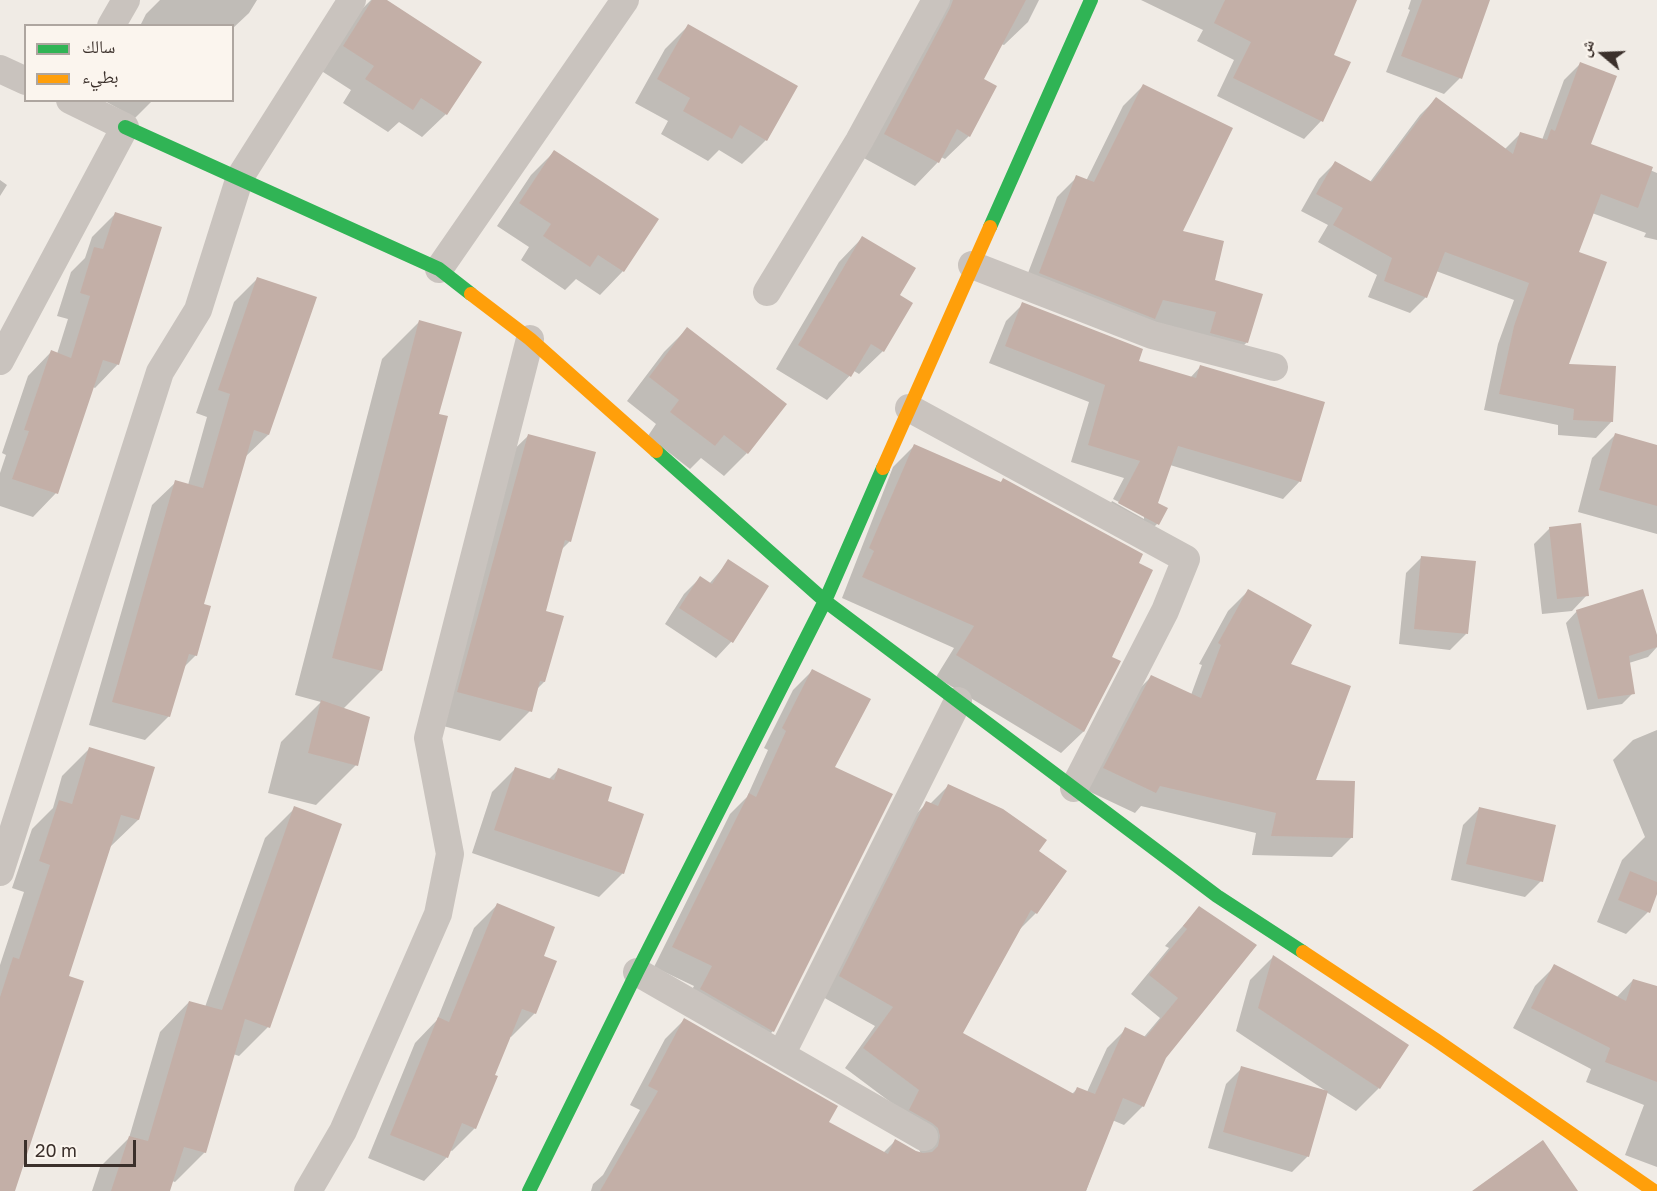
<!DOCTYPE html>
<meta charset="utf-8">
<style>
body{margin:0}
#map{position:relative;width:1657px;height:1191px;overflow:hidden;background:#f0ebe5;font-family:"Golos Text","Noto Naskh Arabic",sans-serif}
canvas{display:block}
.legend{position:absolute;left:24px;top:24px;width:210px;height:78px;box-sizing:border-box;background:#fbf5ee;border:2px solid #aea6a0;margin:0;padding:8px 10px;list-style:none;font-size:18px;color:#3b302b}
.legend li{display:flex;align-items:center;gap:12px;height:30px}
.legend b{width:30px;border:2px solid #aea6a0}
.north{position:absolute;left:1573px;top:24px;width:60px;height:60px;-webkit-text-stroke:4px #fbf5ee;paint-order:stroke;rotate:289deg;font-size:16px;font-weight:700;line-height:24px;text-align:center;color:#3b302b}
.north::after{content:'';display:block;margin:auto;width:21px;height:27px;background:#3b302b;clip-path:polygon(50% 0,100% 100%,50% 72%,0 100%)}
.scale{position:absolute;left:24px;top:1140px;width:112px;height:27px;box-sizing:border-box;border:3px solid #3b302b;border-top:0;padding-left:8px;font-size:18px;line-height:21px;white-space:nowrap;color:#3b302b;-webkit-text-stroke:4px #fbf5ee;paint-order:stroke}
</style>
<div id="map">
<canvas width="1657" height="1191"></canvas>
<ul class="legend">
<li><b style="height:8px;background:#30b455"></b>سالك</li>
<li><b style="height:8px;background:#ff9f0a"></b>بطيء</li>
</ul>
<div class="north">ش</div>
<div class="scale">20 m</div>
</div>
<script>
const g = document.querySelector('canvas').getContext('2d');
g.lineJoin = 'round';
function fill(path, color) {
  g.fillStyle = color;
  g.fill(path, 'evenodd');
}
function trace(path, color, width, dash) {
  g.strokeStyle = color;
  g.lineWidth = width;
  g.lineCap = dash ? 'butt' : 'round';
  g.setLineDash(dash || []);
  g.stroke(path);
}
fill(new Path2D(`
 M160,0H257L249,13L232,29V26H140L146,14Z
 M371,0H385L446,114L422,137L399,122L388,132L343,103L351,90L320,70L353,18Z
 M943,0H1039L1028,22L1004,45L1001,44L982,80L969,136L945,159L941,157L938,162L915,186L862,157Z
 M1141,0H1355L1332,55L1321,121L1304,139L1217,96L1234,60L1197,41L1203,30Z
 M1411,0H1488L1460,78L1444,94L1386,72L1410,10L1408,9Z
 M688,26L766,140L742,164L719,150L708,161L661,134L668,121L635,103L665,49Z
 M1580,64L1590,145L1657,173V240L1644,237L1646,233L1592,213L1577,253L1567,365L1612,421L1596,438L1558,435V425L1484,410L1498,344L1514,300L1436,271L1426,297L1410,313L1368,297L1377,275L1318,242L1328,225L1301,211L1319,179L1335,163L1370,182L1420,115L1436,99L1504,150L1520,134L1542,140L1564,80Z
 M1143,86L1181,232L1213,281L1247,342L1227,363L1020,294L1057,197L1077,177L1086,181L1123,106Z
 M103,100H153L135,118Z
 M554,152L623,271L600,295L576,279L565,290L521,260L529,247L497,226L531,175Z
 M0,180L7,185L0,196Z
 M115,214L118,364L95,388L93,387L56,493L33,517L0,506V473L6,455L2,453L28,376L51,352L57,354L68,319L57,316L71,272L85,258L92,237Z
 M862,238L898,296L883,351L859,374L854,371L827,400L776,369L839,262Z
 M257,279L268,435L244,458L202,605L196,655L184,667L169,716L145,740L89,725L152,505L176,482L188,485L207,417L196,413L234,302Z
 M1023,304L1137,362L1190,378L1201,366L1300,481L1283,499L1170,465L1156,504L1166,509L1157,524L1140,541L1102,520L1112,501L1144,519V515L1113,499L1124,478L1071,462L1089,402L989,363L1006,321Z
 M420,321L437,415L381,671L343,709L356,765L316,805L268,793L281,742L321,702L295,695L382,359Z
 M687,329L747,453L724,476L701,458L690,469L648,436L656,424L627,401L664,352Z
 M529,435L570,541L561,550L544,612V682L537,689L530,711L500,741L428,722L498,465Z
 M1615,435L1657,447V534L1578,512L1592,458Z
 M914,446L1000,483L1003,480L1110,658L1119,662L1083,732L1061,753L936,677L954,648L842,598L893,467Z
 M1550,528L1587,595L1572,611L1542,614L1534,544Z
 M1422,557L1466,634L1450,650L1399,644L1406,573Z
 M729,561L731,642L716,658L665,624L684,594L700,578L709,584Z
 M1248,591L1289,665L1314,781L1352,837L1332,857L1252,855L1256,833L1141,806L1135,813L1084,789L1131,697L1151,677L1191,695L1202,665L1199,664L1228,611Z
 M1577,611L1657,640V647L1648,657L1629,663L1633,693L1622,704L1587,710L1566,623Z
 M812,671L833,768L773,1031L754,1050L682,1008L694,986L654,967L730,814L747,797L768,750L764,748L793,690Z
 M1657,730V890L1648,912L1626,934L1597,922L1622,860L1645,837L1613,760L1633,740Z
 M89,749L153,768L138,820L110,847L67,977L13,1191H0V965L24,892L12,888L32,829L53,808L62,776Z
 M516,768L548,780L558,770L606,802L623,873L599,897L472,853L492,792Z
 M948,786L1037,852L1036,913L1017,932L961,1034L1072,1094L1078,1088L1087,1092L1107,1048L1126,1029L1144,1037L1160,1018L1131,994L1169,948L1165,946L1199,908L1165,1057L1143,1106L1124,1125L1112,1120L1086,1191H591L593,1184L603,1175L640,1110L630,1105L665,1039L684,1020L827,1123L883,1153L895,1141L921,1154L901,1110L845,1068L875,1026L821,996L908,822L927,803L930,804Z
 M295,808L268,1027L239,1056L233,1054L205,1152L175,1182L172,1181L168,1191H92L100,1167L129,1138L160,1032L189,1002L205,1007L265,838Z
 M1479,809L1541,881L1525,897L1451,880L1463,825Z
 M497,905L542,957L535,1013L511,1037L509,1036L475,1128L452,1151L450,1150L447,1157L424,1181L368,1158L415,1043L437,1020L474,928Z
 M1273,957L1379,1088L1356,1111L1326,1092L1308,1156L1292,1172L1208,1148L1226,1084L1242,1068L1326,1091L1236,1031L1250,980Z
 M1555,966L1616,998L1633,980L1657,988V1167L1625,1155L1644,1105L1586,1082L1591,1069L1513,1028L1535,986Z`), '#0003');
fill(new Path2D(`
 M372,0H387L482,62L447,115L421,98L413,110L365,79L374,66L343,46Z
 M953,0H1026L984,79L997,86L970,137L957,129L939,163L884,134L950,8Z
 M1225,0H1357L1334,55L1351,62L1323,122L1233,78L1251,42L1214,23Z
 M1422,0H1490L1462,79L1401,56Z
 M688,24L798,86L767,141L740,125L732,139L683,111L690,98L657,79Z
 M1580,62L1617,76L1591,144L1653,167L1638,208L1601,194L1579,252L1607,262L1569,364L1616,366L1613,422L1573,420L1574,409L1499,394L1514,326L1529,283L1445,252L1427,298L1384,281L1392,258L1333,225L1343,208L1316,194L1335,161L1372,182L1436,97L1513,154L1520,132L1547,140L1551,129L1555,131Z
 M1143,84L1233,128L1183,231L1224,241L1215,280L1263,294L1248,343L1210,333L1216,312L1163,300L1155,319L1039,273L1076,175L1094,182Z
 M554,150L659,219L624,272L598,255L590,267L543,236L551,224L519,203Z
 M115,212L162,227L119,365L103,360L58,494L12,479L29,431L24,430L51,350L71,358L90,296L80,293L94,247L103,249Z
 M862,236L916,268L900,295L913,303L884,352L871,344L851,377L798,345Z
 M257,277L317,297L269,435L254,430L204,604L211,606L197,656L189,654L170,717L112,702L175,480L203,488L230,394L218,390Z
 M1022,302L1143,349L1139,361L1196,378L1200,365L1325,402L1301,482L1178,446L1158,503L1168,508L1159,525L1118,503L1140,461L1088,445L1105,385L1005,346Z
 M419,320L462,332L439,414L448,416L382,671L332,658Z
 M687,327L787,404L748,454L724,435L715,446L670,412L679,400L649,377Z
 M1615,433L1657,445V506L1599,490Z
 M528,434L596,452L571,542L565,540L546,611L564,616L545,682L540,681L532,712L457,692Z
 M914,444L1001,482L1003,478L1143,554L1139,563L1153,570L1112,657L1121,661L1084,732L956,655L974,626L862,577L874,551L869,548Z
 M1581,523L1589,596L1557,599L1549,527Z
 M1421,556L1476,561L1468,634L1414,629Z
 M728,559L769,586L733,643L679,608L700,576L712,584Z
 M1248,589L1312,625L1291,664L1351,686L1316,780L1355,781L1353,838L1271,836L1276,813L1160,786L1156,793L1103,768L1151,675L1201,698L1221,645L1218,643Z
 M1643,589L1657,635V647L1629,656L1635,694L1598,699L1576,610Z
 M812,669L871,699L835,767L893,794L774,1032L700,989L712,966L672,947L749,793L756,797L786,731L782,728Z
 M321,700L370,717L358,766L308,753Z
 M89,747L155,767L139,820L121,815L69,976L84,981L15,1191H0V997L13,957L19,959L50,865L39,861L59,800L72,804Z
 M515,767L554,780L558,768L612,787L608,801L644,814L624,874L494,830Z
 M948,784L1003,809L1047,840L1039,851L1067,871L1037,914L1031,910L963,1033L1074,1094L1077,1087L1095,1094L1125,1027L1146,1037L1178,998L1149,975L1187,929L1183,926L1199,906L1257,945L1166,1058L1144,1107L1123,1098L1086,1191H600L658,1091L648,1086L684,1018L838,1106L829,1122L888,1154L895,1139L916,1151L923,1153L932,1152L938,1146L940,1136L938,1128L932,1123L909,1110L919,1090L863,1048L893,1007L839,976L926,801L938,806Z
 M294,806L342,824L270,1028L245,1019L206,1153L184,1147L170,1191H111L129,1136L148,1141L189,1001L222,1010Z
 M1479,807L1556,825L1543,882L1466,864Z
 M1630,871L1657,882V894L1650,913L1618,900Z
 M497,903L555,927L544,956L557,961L536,1014L522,1009L495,1075L498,1076L476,1129L462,1123L448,1158L390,1135L438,1017L449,1022Z
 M1273,955L1409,1045L1380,1089L1258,1008Z
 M1554,964L1626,1001L1633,979L1657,986V1082L1605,1062L1610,1048L1531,1008Z
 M1241,1066L1328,1091L1309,1157L1223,1132Z
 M1543,1140L1578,1191H1472Z`), '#c3afa7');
trace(new Path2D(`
 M111,26L126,0
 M0,69L26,81
 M972,265L1152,335L1274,367
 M439,269L625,0
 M767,292L859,141L936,0
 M0,361L125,127L70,100
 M909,408L1186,559L1165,611L1074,788
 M0,872L160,372L198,310L240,177L352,0
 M637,972L924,1137
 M781,1055L958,701
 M308,1191L343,1131L438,914L450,854L428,738L530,339`), '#c9c3be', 28);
trace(new Path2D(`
 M125,127L439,269L471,294
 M990,227L1091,0
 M656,451L825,601L1217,896L1303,952
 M529,1191L637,972L825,601L883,468`), '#30b455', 14);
trace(new Path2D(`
 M471,294L530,339L656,451
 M883,468L990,227
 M1303,952L1436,1040L1654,1191`), '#ff9f0a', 14);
</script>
